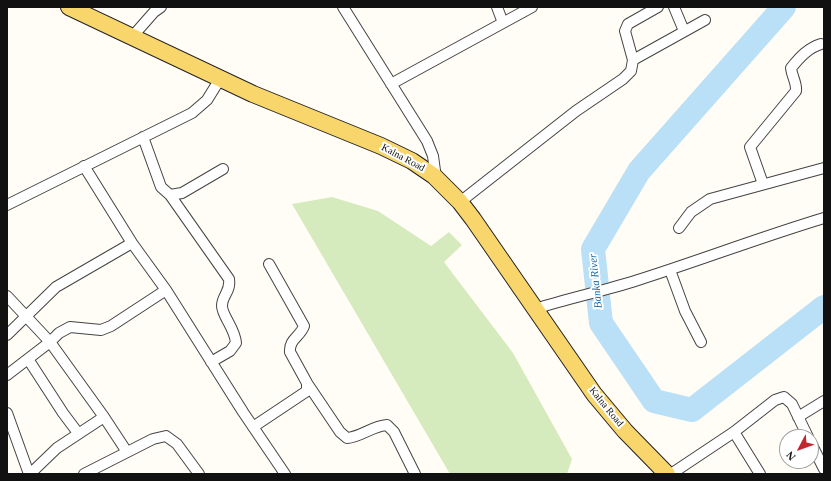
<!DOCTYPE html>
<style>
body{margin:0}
#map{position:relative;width:831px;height:481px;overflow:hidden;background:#fffdf5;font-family:Georgia,serif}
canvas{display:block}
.frame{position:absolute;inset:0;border:8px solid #111;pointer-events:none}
.north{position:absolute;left:779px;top:429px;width:40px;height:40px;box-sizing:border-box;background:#fff;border:1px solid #a0a0a0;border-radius:50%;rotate:229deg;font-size:11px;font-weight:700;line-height:16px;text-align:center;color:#111}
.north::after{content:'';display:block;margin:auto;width:14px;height:18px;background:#c4262e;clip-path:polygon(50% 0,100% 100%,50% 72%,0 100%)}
</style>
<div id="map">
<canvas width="831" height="481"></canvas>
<div class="frame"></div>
<div class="north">N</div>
</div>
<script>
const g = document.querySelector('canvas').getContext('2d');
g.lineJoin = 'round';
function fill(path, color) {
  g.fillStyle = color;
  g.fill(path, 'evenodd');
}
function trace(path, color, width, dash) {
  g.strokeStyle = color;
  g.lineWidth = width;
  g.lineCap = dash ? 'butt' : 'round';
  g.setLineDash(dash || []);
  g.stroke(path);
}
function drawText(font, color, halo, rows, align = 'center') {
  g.font = font + ' Georgia,serif';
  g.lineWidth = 4;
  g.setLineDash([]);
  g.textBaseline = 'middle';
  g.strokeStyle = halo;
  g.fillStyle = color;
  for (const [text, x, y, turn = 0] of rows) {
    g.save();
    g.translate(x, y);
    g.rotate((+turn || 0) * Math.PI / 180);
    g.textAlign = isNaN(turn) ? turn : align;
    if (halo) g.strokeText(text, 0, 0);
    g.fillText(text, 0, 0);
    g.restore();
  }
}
fill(new Path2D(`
 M332,197L378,211L431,246L449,232L462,245L444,262L513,353L572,459L567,474H450L292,204Z`), '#d5ebbd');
trace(new Path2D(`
 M784,7L639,171L593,249L601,323L654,401L692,410L824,307`), '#b9e0f7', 24);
const street = new Path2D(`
 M343,7L427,141L433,156L436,178
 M497,7L503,23
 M674,7L684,31
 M132,37L154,12L161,7
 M633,60L705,20
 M391,84L532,7
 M143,137L161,187L170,195L182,193L223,169
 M84,166L132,243L166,290L243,412L285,474
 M763,184L750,147L796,91C797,83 792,77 791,68C800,57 808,48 821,44
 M170,195L229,279C231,292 222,295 222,306C222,316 235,328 236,343L230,351L211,362
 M460,202L576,111L623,79L631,71L633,60L625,31L628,24L658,7
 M7,205L192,113L207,100L220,79
 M679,228L691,212L710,199L824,168
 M670,270L685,311L701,342
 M7,296L50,342L104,417L127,452
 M535,309C569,298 604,291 638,280C701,260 761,237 824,218
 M7,335L56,287L132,243
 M28,359L63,413L78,433
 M7,375L50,342L59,333L70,327L101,330L111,326L166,290
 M307,383L340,432L347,438C361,437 372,426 387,425L394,432L415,474
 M7,413L29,474
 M798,417L824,401
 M253,427L307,391V383L290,352C289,339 300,337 304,326L269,264
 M734,432L760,474
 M811,443L824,469
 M30,474L57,448L104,417
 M84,474L153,439L166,436L177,444L199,474
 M671,474L734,432L775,400L784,397L792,404L808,437`);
const primary = new Path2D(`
 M69,7L253,94L381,146L412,161L434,176L460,202L473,219L594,394L625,431L667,474`);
trace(street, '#444', 12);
trace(primary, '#222', 18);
trace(street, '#fff', 10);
trace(primary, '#f9d66b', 16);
drawText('10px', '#111', '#fff', [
 ["Kalna Road",403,158,28],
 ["Kalna Road",606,407,51]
]);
drawText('italic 11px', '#1768a6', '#fff', [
 ["Banka River",596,281,-96]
]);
</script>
